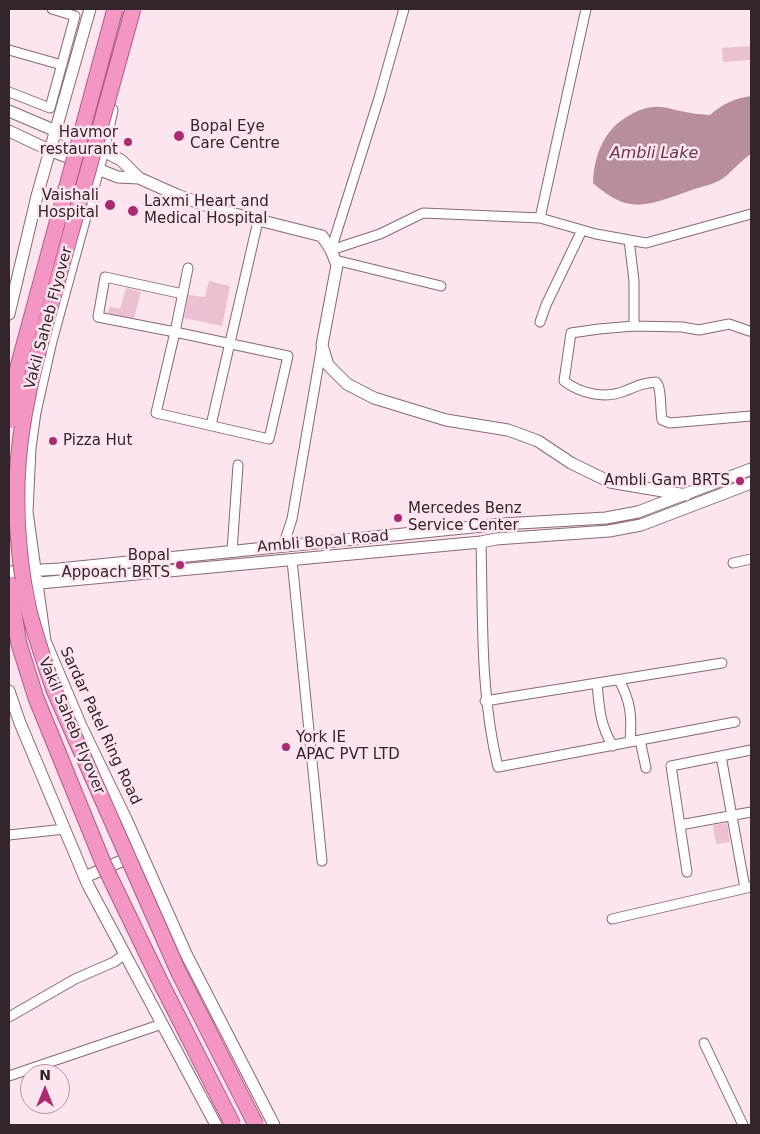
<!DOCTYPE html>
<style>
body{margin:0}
#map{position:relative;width:760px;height:1134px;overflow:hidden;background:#fde5ef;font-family:"DejaVu Sans",sans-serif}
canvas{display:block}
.frame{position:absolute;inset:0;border:10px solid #33252b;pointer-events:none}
.north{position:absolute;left:20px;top:1064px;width:50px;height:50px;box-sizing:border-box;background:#fde5ef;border:1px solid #ac98a1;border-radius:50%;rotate:0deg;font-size:14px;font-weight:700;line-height:20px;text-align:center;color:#33252b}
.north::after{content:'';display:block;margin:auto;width:18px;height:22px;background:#ac2973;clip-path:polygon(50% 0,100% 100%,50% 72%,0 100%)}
</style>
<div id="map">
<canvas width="760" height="1134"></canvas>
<div class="frame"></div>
<div class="north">N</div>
</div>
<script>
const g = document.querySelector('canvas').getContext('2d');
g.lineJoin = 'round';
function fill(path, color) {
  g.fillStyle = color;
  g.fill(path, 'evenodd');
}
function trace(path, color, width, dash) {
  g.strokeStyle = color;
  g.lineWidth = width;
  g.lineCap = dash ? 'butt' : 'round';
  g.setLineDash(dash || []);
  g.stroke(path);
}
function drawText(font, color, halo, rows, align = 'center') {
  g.font = font + ' "DejaVu Sans",sans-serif';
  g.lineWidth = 5;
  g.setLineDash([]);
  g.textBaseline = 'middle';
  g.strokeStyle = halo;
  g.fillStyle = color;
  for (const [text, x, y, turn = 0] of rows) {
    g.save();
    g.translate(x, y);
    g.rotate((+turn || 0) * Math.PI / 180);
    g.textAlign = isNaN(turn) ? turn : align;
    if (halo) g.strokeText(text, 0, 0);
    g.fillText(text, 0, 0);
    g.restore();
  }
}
fill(new Path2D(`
 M751,46V60L723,62L722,48Z
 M209,281L230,286L222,326L184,318L188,295L205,297Z
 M126,288L141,292L134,319L108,313L110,307L120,309Z
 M727,823L730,842L716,844L713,825Z`), '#ebc0d2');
fill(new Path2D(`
 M751,96V154C740,161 732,172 722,179C713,185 699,187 689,191C648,205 629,216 593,183C594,155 604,129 630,115C639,110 649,106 660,107C668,107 677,111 686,112C694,114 702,114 710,115C724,103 733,99 751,96Z`), '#b88da0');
const minor = new Path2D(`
 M9,50L62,65
 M9,92L50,108L75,16L52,9
 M540,218L586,9
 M629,240L634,281V326
 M331,250L380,234L423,213L540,218L596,234L646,243L751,214
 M331,250L379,98L404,9
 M335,260L441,286
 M183,294L105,277L98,317L175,332L288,356L269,439L156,413L175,332L188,268
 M540,322L546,305L582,230
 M749,331L729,324L699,330L682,327L634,326L599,329L571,333L564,381C581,394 605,399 625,391C637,386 643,383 656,382C662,388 660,410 662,420L670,423L751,416
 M211,425L258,221
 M481,542C483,617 480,694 498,767L735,722
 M283,546L292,519L322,345
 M232,551L238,465
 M292,560L322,861
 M733,563L751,559
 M619,680C631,702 632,717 630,742
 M597,683C599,706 600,726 613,746
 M485,701L722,663
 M640,740L646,768
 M721,756L745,888
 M680,825L751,812
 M9,835L65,829
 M687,872L671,766L751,750
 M612,919L751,887
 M9,1017L75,979L114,962L125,954
 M704,1043L743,1125
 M9,1076L162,1024`);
const tertiary = new Path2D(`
 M112,110L103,151L51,341L35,412L30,448L27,512L45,641L81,726L126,819L186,954L274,1125
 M9,111L103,151L121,160L139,178L177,195L219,210L322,236L331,250L337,265L322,345L328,365L347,384L374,398L446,420L508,430L538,441L571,463L610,482L686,495
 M9,131L49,150L118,177L139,178
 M9,314L37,196L90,9
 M9,572L59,569L502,524L606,518L638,512L751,469
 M29,584L481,542L496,539L609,531L641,525L751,483
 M9,691L20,723L88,885L216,1125
 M85,877L135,855`);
trace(minor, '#8a6776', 11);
trace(tertiary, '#8a6776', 13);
trace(minor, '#fff', 9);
trace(tertiary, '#fff', 11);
const trunkBridge = new Path2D(`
 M133,9C109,95 85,182 61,268C42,338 19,409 17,483C16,525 20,570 29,611C36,638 45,664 54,690L179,973L256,1125
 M9,421L18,367L115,9
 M9,584L19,644L36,698L104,865L161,983L233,1125`);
trace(trunkBridge, '#ae5d85', 17, []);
trace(trunkBridge, '#f496c4', 15);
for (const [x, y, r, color] of [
 [179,136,6,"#ac2973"],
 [128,142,5,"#ac2973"],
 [110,205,6,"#ac2973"],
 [133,211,6,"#ac2973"],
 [53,441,5,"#ac2973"],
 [740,481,5,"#ac2973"],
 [398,518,5,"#ac2973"],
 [180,565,5,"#ac2973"],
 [286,747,5,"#ac2973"]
]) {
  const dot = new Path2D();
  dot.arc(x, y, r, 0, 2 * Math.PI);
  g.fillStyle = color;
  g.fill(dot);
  trace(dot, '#fde5ef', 2);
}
drawText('15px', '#33252b', '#fde5ef', [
 ["Bopal Eye",190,127],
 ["Care Centre",190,144],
 ["Havmor",118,133,"right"],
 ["restaurant",118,150,"right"],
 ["Vaishali",99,196,"right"],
 ["Hospital",99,213,"right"],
 ["Laxmi Heart and",144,202],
 ["Medical Hospital",144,219],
 ["Pizza Hut",63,441],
 ["Ambli Gam BRTS",730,481,"right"],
 ["Mercedes Benz",408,509],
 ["Service Center",408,526],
 ["Bopal",170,556,"right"],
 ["Appoach BRTS",170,573,"right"],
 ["York IE",296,738],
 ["APAC PVT LTD",296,755]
], 'left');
drawText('15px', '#33252b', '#fde5ef', [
 ["Vakil Saheb Flyover",49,318,-75],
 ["Ambli Bopal Road",323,542,-5],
 ["Vakil Saheb Flyover",71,726,67],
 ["Sardar Patel Ring Road",100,726,65]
]);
drawText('italic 16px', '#6b334e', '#fde5ef', [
 ["Ambli Lake",654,154]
]);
</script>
